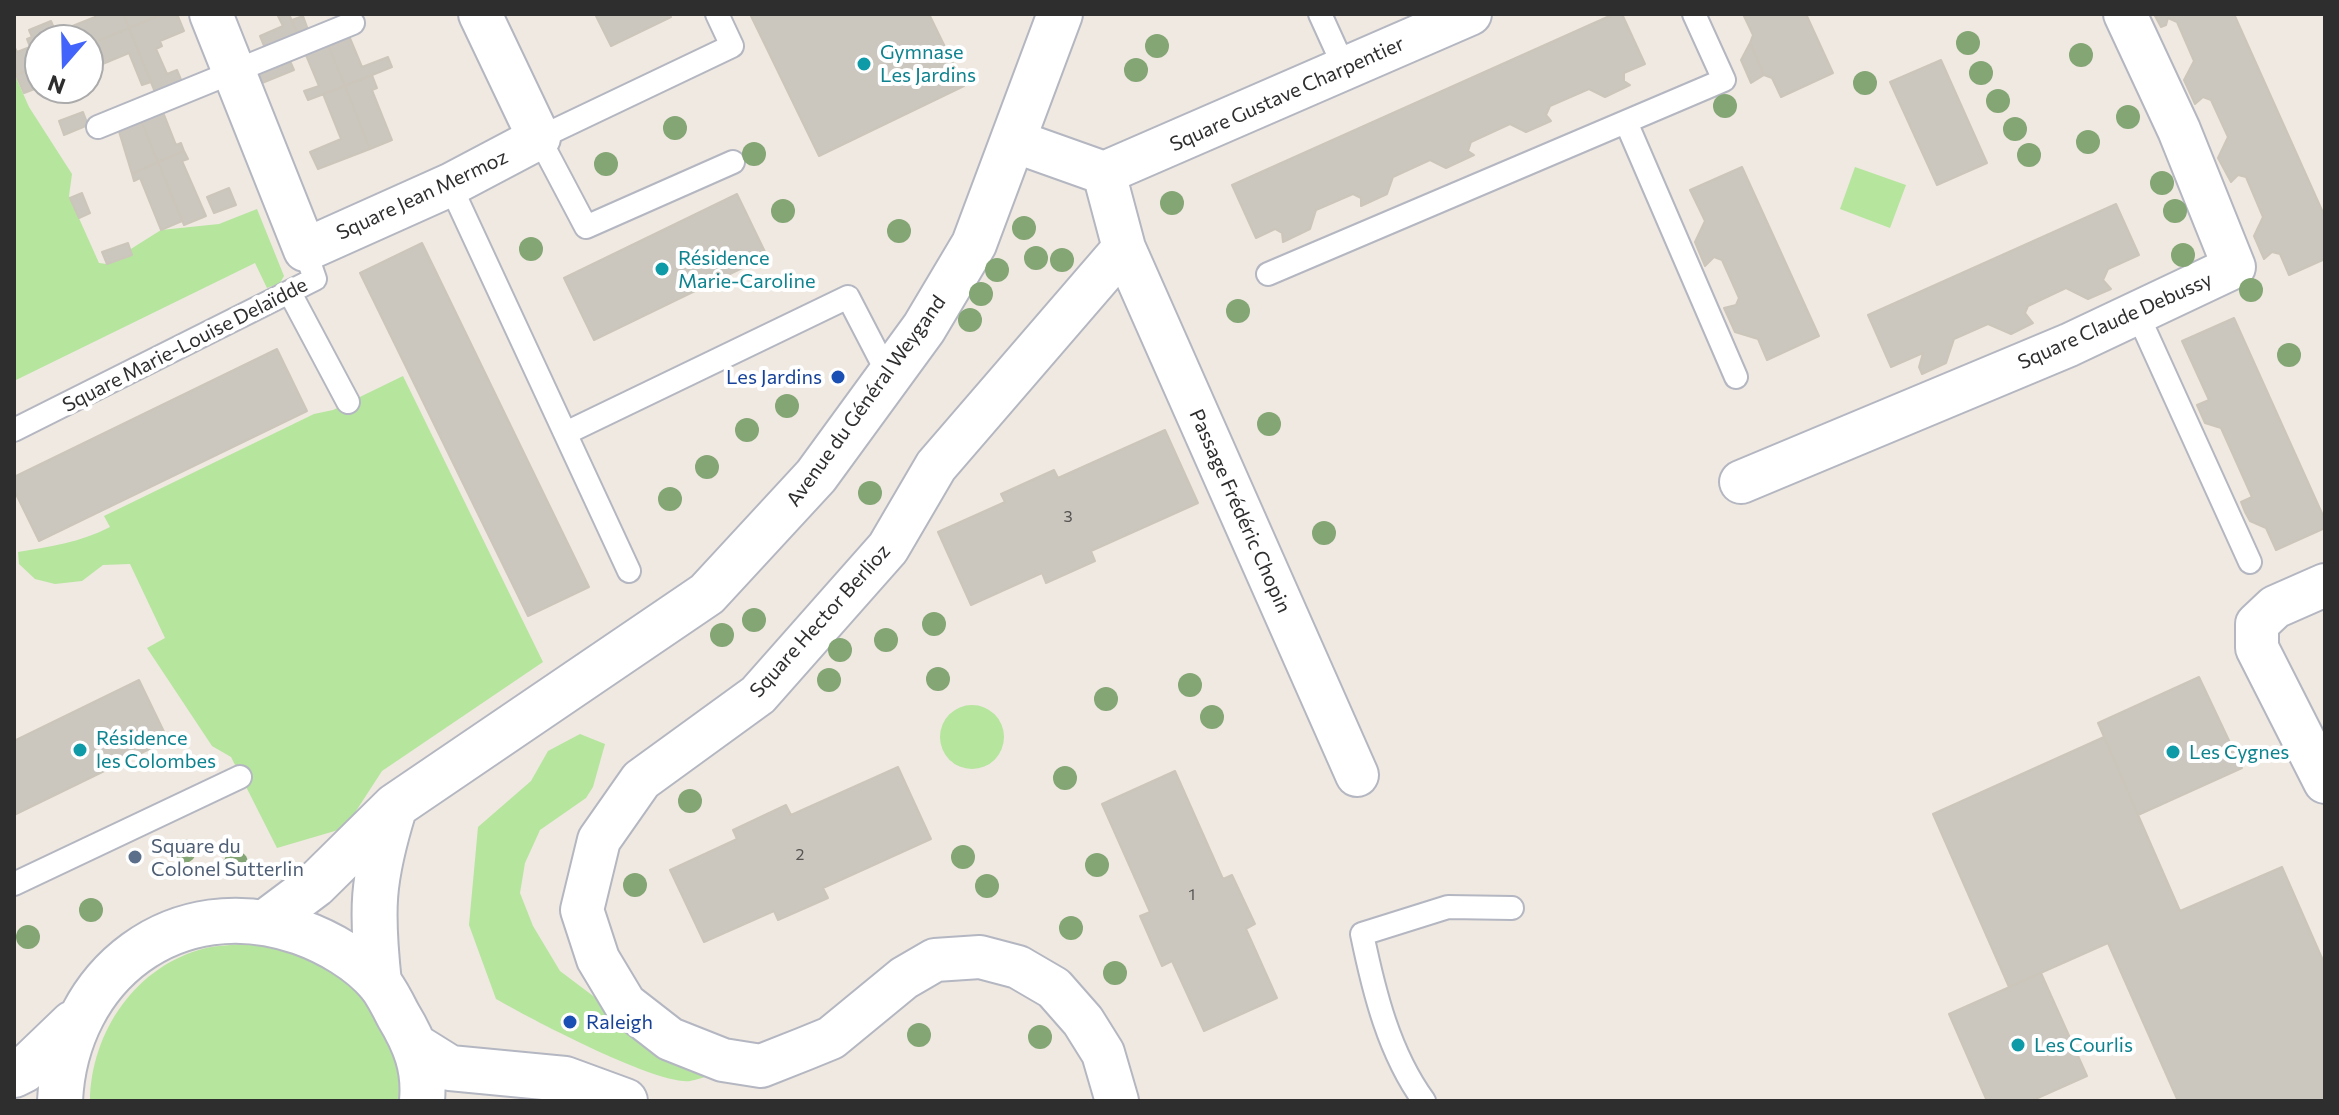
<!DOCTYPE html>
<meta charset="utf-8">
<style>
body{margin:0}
#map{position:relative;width:2339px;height:1115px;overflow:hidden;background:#efe9e1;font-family:Commissioner,sans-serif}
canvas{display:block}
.frame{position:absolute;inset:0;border:16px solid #2e2e2e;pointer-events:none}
.north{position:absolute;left:24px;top:24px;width:80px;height:80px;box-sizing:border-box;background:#fff;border:2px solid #ababab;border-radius:50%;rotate:200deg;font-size:22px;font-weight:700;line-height:32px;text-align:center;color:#2e2e2e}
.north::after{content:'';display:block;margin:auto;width:28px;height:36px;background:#4264fb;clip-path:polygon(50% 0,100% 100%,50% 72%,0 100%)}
</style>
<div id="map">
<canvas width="2339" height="1115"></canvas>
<div class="frame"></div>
<div class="north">N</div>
</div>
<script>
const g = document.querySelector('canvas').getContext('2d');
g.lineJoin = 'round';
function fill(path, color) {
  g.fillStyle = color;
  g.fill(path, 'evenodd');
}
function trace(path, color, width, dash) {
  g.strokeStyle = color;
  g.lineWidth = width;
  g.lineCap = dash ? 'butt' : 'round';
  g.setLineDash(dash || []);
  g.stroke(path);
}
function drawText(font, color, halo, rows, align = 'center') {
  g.font = font + ' Commissioner,sans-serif';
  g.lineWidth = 8;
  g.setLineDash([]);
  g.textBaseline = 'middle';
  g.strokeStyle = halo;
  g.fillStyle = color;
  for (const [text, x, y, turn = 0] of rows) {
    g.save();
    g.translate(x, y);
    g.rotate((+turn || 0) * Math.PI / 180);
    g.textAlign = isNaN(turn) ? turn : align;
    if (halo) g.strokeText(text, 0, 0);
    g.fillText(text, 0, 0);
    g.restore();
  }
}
fill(new Path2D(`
 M14,73L29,107L72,174L69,196L99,263L107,264L161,230L219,224L257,209L284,276L280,283L267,288L255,263L14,381Z
 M1855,167L1906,185L1890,228L1840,209Z
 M403,376L543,662L382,771L345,828L277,848L231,757L212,746L147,648L165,638L130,564L103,565L82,581L55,584L35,579L19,564L18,552C50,547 81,542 110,527L104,516L314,414L333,410Z
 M940 737a32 32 0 1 1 64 0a32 32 0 1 1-64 0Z
 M580,734L605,744L593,787L586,798L540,830L525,863L520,893L533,926L560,971L641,1032L726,1069C714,1073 702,1079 690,1081C656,1085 529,1018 496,999L469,925L478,827L531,781L548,751Z
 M249,943C264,945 279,946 293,950C358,969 404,1035 403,1101H90C91,1032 136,965 206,948C220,945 235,945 249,943Z`), '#b6e59e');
const building = new Path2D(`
 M94,14H123L129,28L88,45V40H81L75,25L95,17Z
 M123,14H163L129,28Z
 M163,14H177L184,31L160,41L162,46L156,49L167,74L177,70L184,87L157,97L129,28Z
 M277,14H289L300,40L267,53L260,36L283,26Z
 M595,14H670L671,17L611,46Z
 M750,14H929L964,86L819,156Z
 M1614,14H1622L1645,64L1624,73V81L1630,85L1605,97L1589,89L1550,106L1546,115L1551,121L1526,132L1510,124L1471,142L1468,151L1474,155L1446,168L1430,160L1393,177L1387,194L1361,206V198L1353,194L1316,210L1310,229L1283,242L1282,233L1275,229L1256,238L1232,185Z
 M1743,14H1806L1833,73L1781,97L1772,78L1764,75L1750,43L1753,35Z
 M2234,14L2325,217V259L2289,275L2280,254L2272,252L2264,259L2254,236L2263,217L2246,177L2238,175L2231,182L2218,158L2228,137L2211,100L2203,97L2195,104L2184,80L2194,61L2177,22L2168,18L2166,25L2161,27L2154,14Z
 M303,16L310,35L300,40L292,20Z
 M51,21L56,33L75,25L81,40H40V65L16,75L14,46L17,52L30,47L27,39L32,37L29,30Z
 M129,28L151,82L142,85L129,53L93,68L88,57V45Z
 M347,31L362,67L388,57L392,67L345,86L326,40Z
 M326,40L345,86L308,100L304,91L319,86L306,55L290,61L294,70L262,83L257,68Z
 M1750,43L1764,75L1751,83L1741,60Z
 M1941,60L1987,163L1937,185L1890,82Z
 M40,65V87L24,93L16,75Z
 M372,75L377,88L372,90L392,140L370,149L345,86Z
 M345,86L370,149L318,169L310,152L341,139L323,94Z
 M161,107L176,145L181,143L184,151L158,162L139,116Z
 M83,112L88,125L64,135L59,121Z
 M139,116L158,162L132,174L117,125Z
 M184,151L188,159L182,161L206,216L184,225L158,162Z
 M158,162L182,221L161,230L140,178L134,181L132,174Z
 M1742,167L1819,336L1767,360L1758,339L1735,332L1724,308L1736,305L1739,298L1722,260L1714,257L1705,266L1695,242L1705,221L1690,190Z
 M229,188L236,205L214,213L207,197Z
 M82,193L90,213L79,218L70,198Z
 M737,194L767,256L594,340L564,278Z
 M2116,204L2139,255L2108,269L2103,280L2111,289L2088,299L2066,288L2028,306L2025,313L2033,323L2011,334L1988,324L1954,339L1946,363L1922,374L1919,367L1923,353L1891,367L1868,315Z
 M128,243L132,255L107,264L102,252Z
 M422,243L589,587L528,616L360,273Z
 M2234,318L2325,520V528L2276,550L2266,528L2250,521L2245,512L2241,502L2252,497L2221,428L2205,423L2197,405L2209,400L2182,341Z
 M277,349L307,411L39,541L14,490V477Z
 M1165,430L1198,503L1091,551L1095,561L1046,583L1042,573L971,605L938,532L1005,502L1001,494L1054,470L1058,478Z
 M2199,677L2242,768L2138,815L2098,723Z
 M139,680L168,740L14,815V741Z
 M2104,737L2180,911L2282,867L2325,965V1101H2178L2108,943L2009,987L1933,814Z
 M898,767L931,839L823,888L828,898L778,920L774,911L704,942L670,870L737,839L733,830L786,805L791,815Z
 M1175,771L1223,879L1232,875L1255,924L1246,929L1277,998L1204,1031L1172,961L1162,966L1140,916L1150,912L1102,804Z
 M2041,973L2087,1076L2031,1101H1987L1949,1014Z`);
fill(building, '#cbc7bf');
trace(building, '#cbc5ba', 2);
const service = new Path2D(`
 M717,14L732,46L539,138L586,227L733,162
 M1320,14L1345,69
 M1626,122L1736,377
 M98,127L353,23
 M450,185L629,571
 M1268,274L1724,80L1694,14
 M290,293L348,402
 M2137,313L2250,562
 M14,430L315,279L305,250
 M566,433L848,297L889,376
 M14,884L240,777
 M1424,1101C1389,1053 1374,992 1362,934L1448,907L1512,908`);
const minor = new Path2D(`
 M211,14L305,250L450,185L539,138L480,14
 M1014,141L1104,173L1124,248L1357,775
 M1104,173L1470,14
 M1741,482L2069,345L2234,267L2179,130L2125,14
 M2325,585L2275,607L2257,624V648L2325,782
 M1117,1101L1103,1053L1083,1021L1054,988L1018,967L980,957L935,960L904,978L831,1038L804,1049L761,1066L723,1060L670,1039L625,1004L598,959L582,910L599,840L641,780L758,695L888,548L936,466L1124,248`);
const tertiary = new Path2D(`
 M267,921L315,885L395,806L707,594L816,476L924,328L974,244L1060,14
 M379,983C371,910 372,880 394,809`);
const secondary = new Path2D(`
 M418,1048L450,1068L565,1079L625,1101
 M14,1075L24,1070L73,1023
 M60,1101C66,974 176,889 300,932C328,942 360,960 380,984C387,993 393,1005 398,1015C415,1043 425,1068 422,1101`);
trace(service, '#b4b7c1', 26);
trace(minor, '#b4b7c1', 46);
trace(tertiary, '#b4b7c1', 48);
trace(secondary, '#b4b7c1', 48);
trace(service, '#fff', 22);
trace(minor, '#fff', 42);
trace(tertiary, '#fff', 44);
trace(secondary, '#fff', 44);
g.fillStyle = '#84a574';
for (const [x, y] of [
 [1968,43],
 [1157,46],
 [2081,55],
 [1136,70],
 [1981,73],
 [1865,83],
 [1998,101],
 [1725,106],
 [2128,117],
 [675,128],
 [2015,129],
 [2088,142],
 [754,154],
 [2029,155],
 [606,164],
 [2162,183],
 [1172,203],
 [783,211],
 [2175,211],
 [1024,228],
 [899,231],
 [531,249],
 [2183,255],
 [1036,258],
 [1062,260],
 [997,270],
 [2251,290],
 [981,294],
 [1238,311],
 [970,320],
 [2289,355],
 [787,406],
 [1269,424],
 [747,430],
 [707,467],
 [870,493],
 [670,499],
 [1324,533],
 [754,620],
 [934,624],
 [722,635],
 [886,640],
 [840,650],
 [938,679],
 [829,680],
 [1190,685],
 [1106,699],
 [1212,717],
 [1065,778],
 [690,801],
 [184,851],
 [963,857],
 [236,863],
 [1097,865],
 [635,885],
 [987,886],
 [91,910],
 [1071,928],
 [28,937],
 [1115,973],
 [919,1035],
 [1040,1037]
]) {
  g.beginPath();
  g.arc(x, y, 12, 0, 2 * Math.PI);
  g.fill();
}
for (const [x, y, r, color] of [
 [864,64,8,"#0f9aa8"],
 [662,269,8,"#0f9aa8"],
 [838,377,8,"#1a4fb4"],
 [80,750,8,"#0f9aa8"],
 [2173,752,8,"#0f9aa8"],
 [135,857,8,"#5c6f8a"],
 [570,1022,8,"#1a4fb4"],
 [2018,1045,8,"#0f9aa8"]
]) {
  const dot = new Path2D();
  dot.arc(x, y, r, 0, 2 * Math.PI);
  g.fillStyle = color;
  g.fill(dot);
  trace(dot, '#fff', 3);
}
drawText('16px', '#555452', null, [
 ["3",1068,517],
 ["2",800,855],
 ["1",1192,895]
]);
drawText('20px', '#0d838f', '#fff', [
 ["Gymnase",880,52],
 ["Les Jardins",880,75],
 ["Résidence",678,258],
 ["Marie-Caroline",678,281],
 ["Résidence",96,738],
 ["les Colombes",96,761],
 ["Les Cygnes",2189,752],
 ["Les Courlis",2034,1045]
], 'left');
drawText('20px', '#2e2e2e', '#fff', [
 ["Square Gustave Charpentier",1287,94,-24],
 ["Square Jean Mermoz",422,195,-25],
 ["Square Claude Debussy",2115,321,-24],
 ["Square Marie-Louise Delaïdde",185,345,-27],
 ["Avenue du Général Weygand",866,401,-54],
 ["Passage Frédéric Chopin",1240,511,66],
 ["Square Hector Berlioz",820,621,-48]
]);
drawText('20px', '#164399', '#fff', [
 ["Les Jardins",822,377],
 ["Raleigh",586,1022,"left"]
], 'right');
drawText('20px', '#4e5e75', '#fff', [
 ["Square du",151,846],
 ["Colonel Sutterlin",151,869]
], 'left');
</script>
